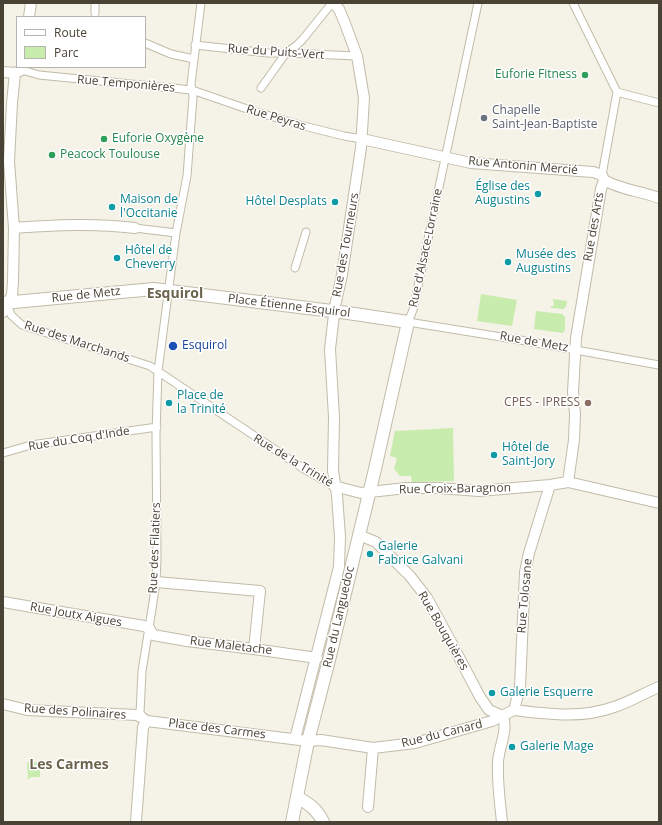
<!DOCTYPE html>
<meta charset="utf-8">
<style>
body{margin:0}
#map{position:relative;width:662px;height:825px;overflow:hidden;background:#f5f2e7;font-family:"Open Sans",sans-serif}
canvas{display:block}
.frame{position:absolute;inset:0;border:4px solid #484335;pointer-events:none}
.legend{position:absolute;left:16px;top:16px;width:130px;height:52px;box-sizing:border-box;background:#fff;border:1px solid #b6b4ae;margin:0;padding:5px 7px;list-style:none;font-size:12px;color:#484335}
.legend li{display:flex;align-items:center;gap:8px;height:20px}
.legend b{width:20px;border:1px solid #b6b4ae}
</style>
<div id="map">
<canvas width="662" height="825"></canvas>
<div class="frame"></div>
<ul class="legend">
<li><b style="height:5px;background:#fff"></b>Route</li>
<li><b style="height:11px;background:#c7ecad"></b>Parc</li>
</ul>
</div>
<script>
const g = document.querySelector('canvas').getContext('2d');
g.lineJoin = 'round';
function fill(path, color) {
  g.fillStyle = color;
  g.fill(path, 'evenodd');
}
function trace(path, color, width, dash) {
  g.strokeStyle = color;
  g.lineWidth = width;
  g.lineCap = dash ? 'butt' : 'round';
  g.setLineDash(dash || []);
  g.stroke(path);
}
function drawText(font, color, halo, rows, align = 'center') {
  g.font = font + ' "Open Sans",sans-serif';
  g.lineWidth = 3;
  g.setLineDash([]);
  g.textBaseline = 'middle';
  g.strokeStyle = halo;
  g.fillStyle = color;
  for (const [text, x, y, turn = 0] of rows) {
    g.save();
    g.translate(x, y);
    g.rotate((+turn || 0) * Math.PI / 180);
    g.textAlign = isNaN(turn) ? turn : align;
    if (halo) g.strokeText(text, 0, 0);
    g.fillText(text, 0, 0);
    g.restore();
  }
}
fill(new Path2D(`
 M481,294L517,300L512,326L477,321Z
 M553,299L567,301L566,307L563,309L551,308V306H554Z
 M536,311L562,314L565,317V330L563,333L534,329Z
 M453,428L454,481L412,482L411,476H400L394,469L397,458L390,456L395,430L397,431Z
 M27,762H40V777H30V779H28Z`), '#c7ecad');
const pedestrian = new Path2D(`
 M478,3L413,310L408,322L520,340L659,365
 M573,3L617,92
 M95,13V3
 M145,43L171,54L194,59
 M195,45L268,53H286L357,56
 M22,70L39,75L192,90L250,110L300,125L344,136L362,139
 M261,88L286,53L297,45L303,39L332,3
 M617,92L659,103
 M602,175L617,92
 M135,228L176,233
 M295,268L306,232
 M7,303L11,315L22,325L150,366L304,469L334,486
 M3,453L31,445L157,427
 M145,719L140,713L142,671L152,609L156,582L157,558L156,434L158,371L176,233L187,176L193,97L191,84L201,3`);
const minor = new Path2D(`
 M29,17L31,3
 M3,72L15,73L22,70L23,67
 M362,139L471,163L593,172L602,175L604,180L601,189L576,338L573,392L575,414L574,440L568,482
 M604,180C621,190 641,191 659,198
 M14,228C56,225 93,223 135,228
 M3,312L12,295L13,282L14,228L9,161L12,103L15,73
 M334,486L361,493L406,488H439L479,491L550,485L568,482L659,503
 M359,535L376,542L410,576L427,598L451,642L480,697L489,710L503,716
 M156,582L260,591L254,649
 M3,602L144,626L149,628L153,635L187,641L254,649L317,658
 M3,704L27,710L137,715L147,721L308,741L321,740L373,748L415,743L492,721L514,710
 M514,710L520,687L525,572L529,553L550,485
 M514,710C548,714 581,719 614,707C630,702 644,693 659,687
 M295,739L339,567L340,537L337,495L333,471L334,417L330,349L335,306L342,275L361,148L364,98L357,56L346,26L339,9L333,3
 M368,807L373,748
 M136,822L143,727L147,721
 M502,822C500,802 497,782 498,762C499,746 508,732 503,716`);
const tertiary = new Path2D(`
 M3,303L154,289L348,313L408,322L375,469L329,660L308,741L292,822
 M297,797C309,804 317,809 323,822`);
trace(pedestrian, '#c1bca9', 9);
trace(minor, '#c1bca9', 12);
trace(tertiary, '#c1bca9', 14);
trace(pedestrian, '#fff', 7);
trace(minor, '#fff', 10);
trace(tertiary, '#fff', 12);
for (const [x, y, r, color] of [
 [585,75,4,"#2e9e5b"],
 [484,118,4,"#6b7280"],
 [104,139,4,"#2e9e5b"],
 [52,155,4,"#2e9e5b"],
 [538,194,4,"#0f9aa8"],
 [335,202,4,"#0f9aa8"],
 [112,207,4,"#0f9aa8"],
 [117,258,4,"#0f9aa8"],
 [508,262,4,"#0f9aa8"],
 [173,346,5,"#1a4fb4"],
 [169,403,4,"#0f9aa8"],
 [588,403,4,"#8d6e63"],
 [494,455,4,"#0f9aa8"],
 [370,554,4,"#0f9aa8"],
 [492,693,4,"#0f9aa8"],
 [512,747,4,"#0f9aa8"]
]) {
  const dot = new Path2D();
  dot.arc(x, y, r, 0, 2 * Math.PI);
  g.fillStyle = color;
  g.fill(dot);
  trace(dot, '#fff', 1.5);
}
drawText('12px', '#484335', '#fff', [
 ["Rue du Puits-Vert",276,52,4],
 ["Rue Temponières",126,84,5],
 ["Rue Peyras",276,118,17],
 ["Rue Antonin Mercié",523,166,5],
 ["Rue des Arts",594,227,-80],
 ["Rue des Tourneurs",346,245,-80],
 ["Rue d'Alsace-Lorraine",426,248,-78],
 ["Rue de Metz",86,295,-6],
 ["Place Étienne Esquirol",289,306,7],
 ["Rue des Marchands",77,342,18],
 ["Rue de Metz",534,342,10],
 ["Rue du Coq d'Inde",79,439,-9],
 ["Rue de la Trinité",293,461,31],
 ["Rue Croix-Baragnon",455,489,-1],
 ["Rue des Filatiers",155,548,-88],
 ["Rue Tolosane",525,596,-85],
 ["Rue Joutx Aigues",76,615,10],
 ["Rue du Languedoc",339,617,-77],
 ["Rue Bouquières",443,631,60],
 ["Rue Maletache",231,646,7],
 ["Rue des Polinaires",75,712,4],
 ["Place des Carmes",217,729,7],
 ["Rue du Canard",442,734,-14]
]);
drawText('12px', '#27864d', '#fff', [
 ["Euforie Fitness",577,75,"right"],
 ["Euforie Oxygène",112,139],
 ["Peacock Toulouse",60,155]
], 'left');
drawText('12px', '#5b616d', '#fff', [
 ["Chapelle",492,111],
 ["Saint-Jean-Baptiste",492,125]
], 'left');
drawText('12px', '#0d838f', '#fff', [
 ["Église des",530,187,"right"],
 ["Augustins",530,201,"right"],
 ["Maison de",120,200],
 ["l'Occitanie",120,214],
 ["Hôtel Desplats",327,202,"right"],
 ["Hôtel de",125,251],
 ["Cheverry",125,265],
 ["Musée des",516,255],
 ["Augustins",516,269],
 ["Place de",177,396],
 ["la Trinité",177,410],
 ["Hôtel de",502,448],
 ["Saint-Jory",502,462],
 ["Galerie",378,547],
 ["Fabrice Galvani",378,561],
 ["Galerie Esquerre",500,693],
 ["Galerie Mage",520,747]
], 'left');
drawText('12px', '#164399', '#fff', [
 ["Esquirol",182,346]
], 'left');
drawText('12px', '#785e54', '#fff', [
 ["CPES - IPRESS",580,403]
], 'right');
drawText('bold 14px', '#6c634c', '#fff', [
 ["Esquirol",175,294],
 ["Les Carmes",69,765]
]);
</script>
